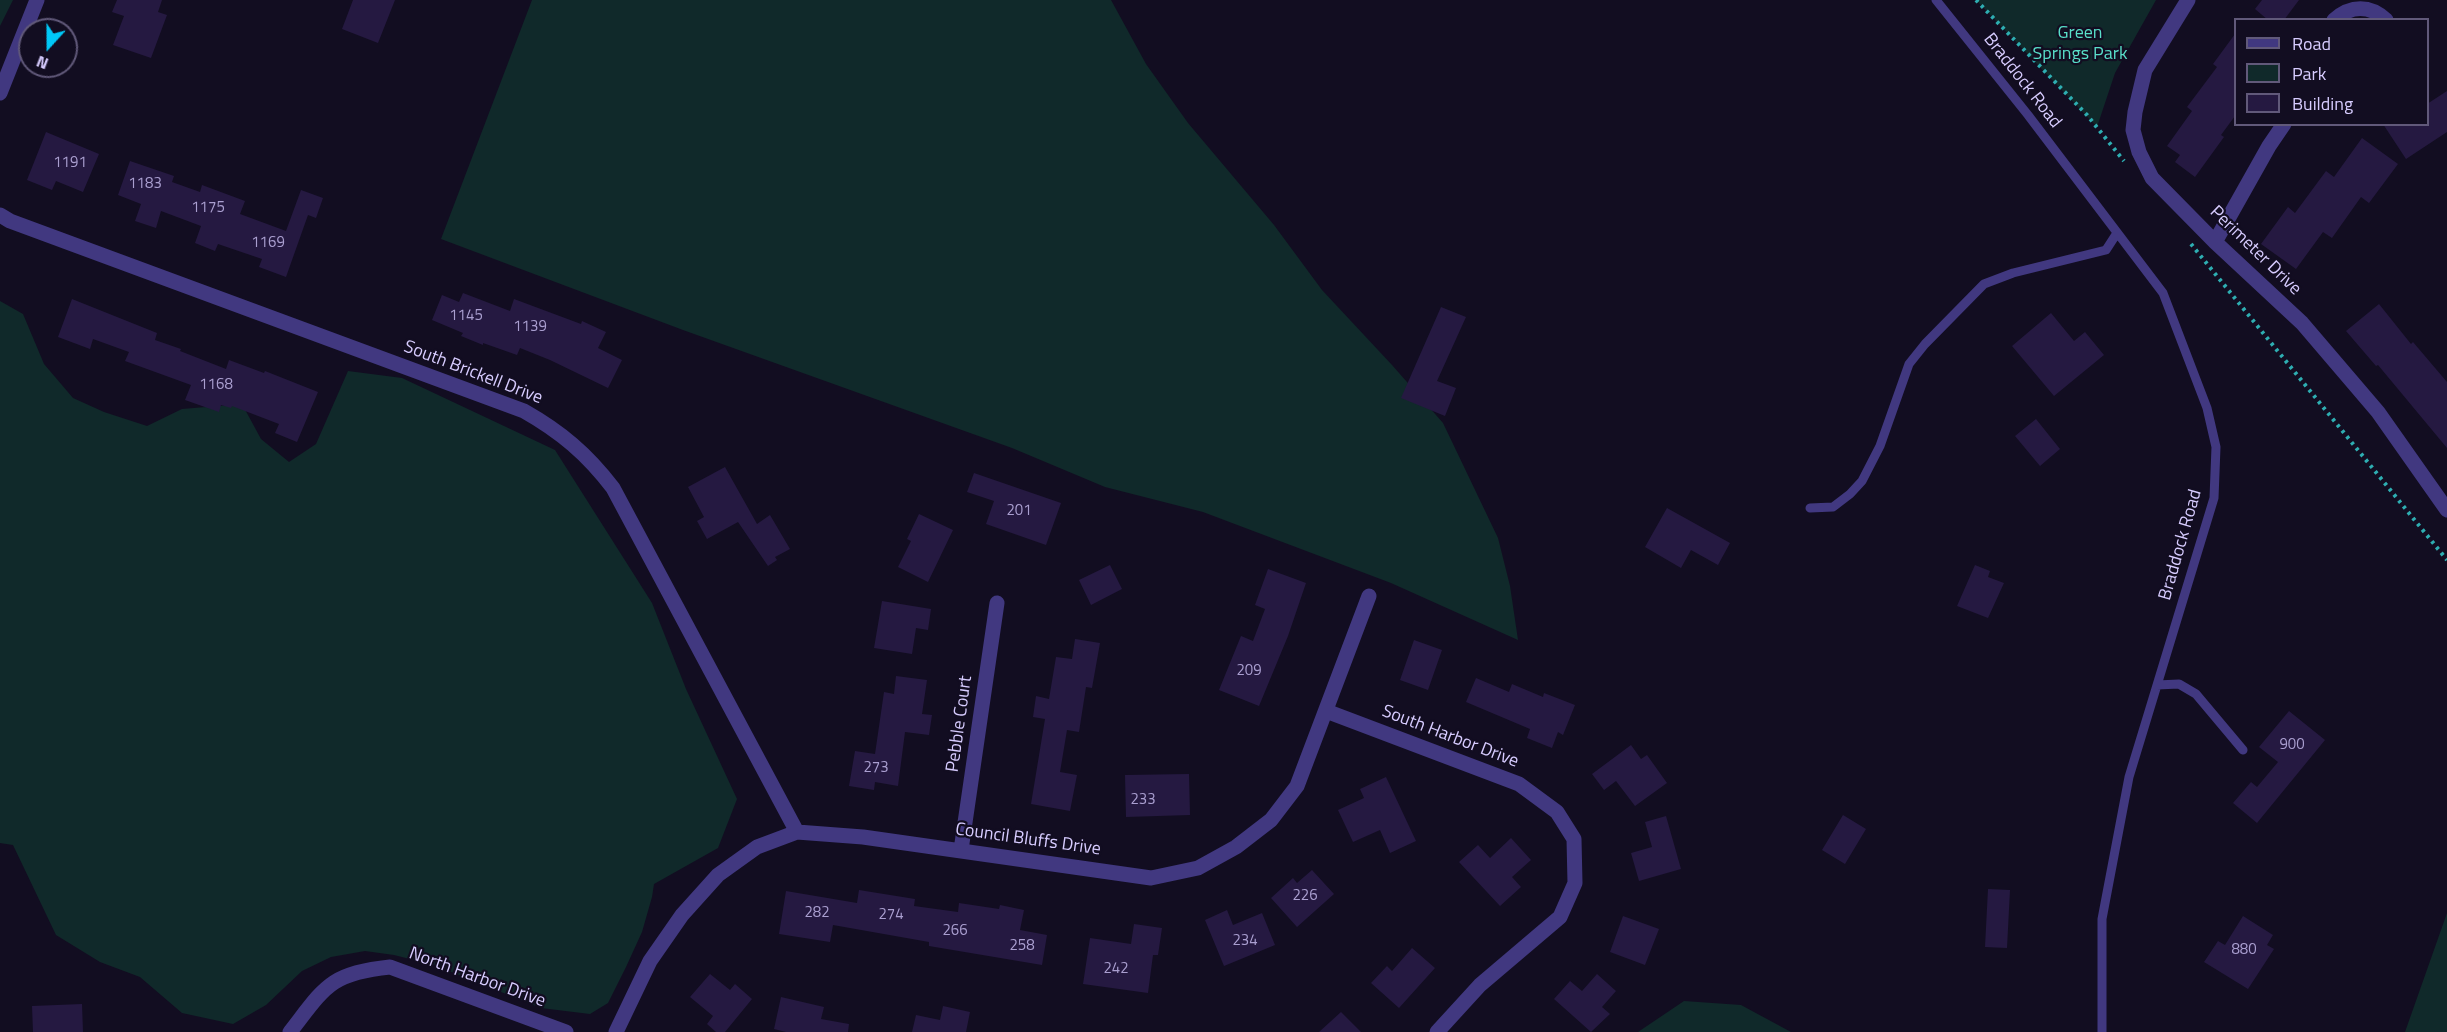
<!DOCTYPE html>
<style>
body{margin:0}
#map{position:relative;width:2447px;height:1032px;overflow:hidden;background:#120d21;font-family:"Titillium Web",sans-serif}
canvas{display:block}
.legend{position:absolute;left:2234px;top:18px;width:195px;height:108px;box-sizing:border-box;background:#120d21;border:2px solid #61597a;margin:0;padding:8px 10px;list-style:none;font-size:18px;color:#d7ccff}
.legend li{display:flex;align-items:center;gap:12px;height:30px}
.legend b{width:30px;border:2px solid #61597a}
.north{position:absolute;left:18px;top:18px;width:60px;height:60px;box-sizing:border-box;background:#120d21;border:2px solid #61597a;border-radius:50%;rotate:201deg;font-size:16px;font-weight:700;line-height:24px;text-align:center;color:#d7ccff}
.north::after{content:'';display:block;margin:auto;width:21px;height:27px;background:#00c8f7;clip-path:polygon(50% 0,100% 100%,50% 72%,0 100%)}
</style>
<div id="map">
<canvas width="2447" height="1032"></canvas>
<ul class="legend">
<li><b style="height:8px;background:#413880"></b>Road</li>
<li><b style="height:16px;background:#10292a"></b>Park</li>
<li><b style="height:16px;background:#251941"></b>Building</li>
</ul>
<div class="north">N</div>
</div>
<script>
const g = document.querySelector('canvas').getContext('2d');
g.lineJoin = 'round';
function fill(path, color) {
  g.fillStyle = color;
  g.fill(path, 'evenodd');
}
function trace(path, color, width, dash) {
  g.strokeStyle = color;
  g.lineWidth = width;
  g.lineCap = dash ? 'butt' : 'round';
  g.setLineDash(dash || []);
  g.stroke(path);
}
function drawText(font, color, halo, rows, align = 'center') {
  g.font = font + ' "Titillium Web",sans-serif';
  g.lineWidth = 4.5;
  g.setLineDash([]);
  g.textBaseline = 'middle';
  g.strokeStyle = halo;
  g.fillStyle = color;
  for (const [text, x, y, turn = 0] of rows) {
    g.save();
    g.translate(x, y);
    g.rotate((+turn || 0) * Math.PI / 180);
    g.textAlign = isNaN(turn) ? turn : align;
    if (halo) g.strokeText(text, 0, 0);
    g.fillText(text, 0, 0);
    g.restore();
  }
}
fill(new Path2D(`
 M0,0H13L0,26Z
 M532,0H1111L1146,64L1188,123L1274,225L1322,290L1392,365L1443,423L1498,538L1510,586L1518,640L1391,583L1203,512L1105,487L1012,448L683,330L441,239Z
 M1976,0H2156L2115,73L2097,127Z
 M0,301L23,314L44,364L73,398L104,412L147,426L182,409L242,404L261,439L289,462L316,444L348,371L402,378L555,450L652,603L686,689L737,799L718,848L654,884L652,897L642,932L626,967L608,1003L590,1014L541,1008L434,965L394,955L365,951L331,957L302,971L266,1005L233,1024L182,1013L140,977L100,962L56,935L13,845L0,843Z
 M2447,913V1032H2405Z
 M1684,1001L1741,1005L1791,1032H1638Z`), '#10292a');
fill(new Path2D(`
 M117,0H162L158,12L167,15L151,58L113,45L124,16L112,12Z
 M353,0H395L378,43L342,29Z
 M2262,0H2299L2284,20H2268L2255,9Z
 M2235,34V116L2221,135L2224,137L2195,177L2175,162L2180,155L2167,146L2192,111L2187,107L2217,67L2213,64Z
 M2447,91V132L2406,159L2383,124H2427V104Z
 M46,132L99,154L83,192L56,181L52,190L27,180Z
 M2362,138L2398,164L2369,203L2361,197L2332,238L2323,232L2296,269L2261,244L2288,207L2295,213L2326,171L2334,177Z
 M130,161L174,176L172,182L200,192L202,185L245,201L240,214L286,231L301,190L323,198L316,218L308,215L286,277L259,267L262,259L218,244L215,251L195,243L201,226L161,211L156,228L135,221L141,204L118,195Z
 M463,293L510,311L514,299L581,324L582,321L606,332L598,348L622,360L608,388L550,360L520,348L517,355L483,343V345L461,336L463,333L432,320L442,295L459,302Z
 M72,299L157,333L155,340L181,349L180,351L226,369L229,360L264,373L265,371L318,392L297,442L275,433L279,424L232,406L231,408L221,405L219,412L185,400L191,385L125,361L129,352L93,339L90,349L58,337Z
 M2379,304L2411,344L2413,342L2447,382V448L2378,365L2376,366L2346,331Z
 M1441,307L1466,317L1437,381L1456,388L1445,416L1401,398Z
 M2051,313L2074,341L2085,332L2104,355L2054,396L2012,346Z
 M2036,419L2060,449L2040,466L2015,436Z
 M725,467L757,524L770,515L790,549L775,557L777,560L768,566L738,522L707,539L697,521L704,517L688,487Z
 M974,473L1061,503L1046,545L986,524L994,501L967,492Z
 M1667,508L1730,543L1718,565L1691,550L1681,568L1645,547Z
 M919,514L953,530L928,582L898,567L911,541L907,539Z
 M1110,565L1122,589L1091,605L1079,580Z
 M1975,565L1990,571L1988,577L2004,583L1988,618L1957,606Z
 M1268,569L1306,583L1288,636L1259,706L1219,690L1241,636L1253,641L1265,609L1255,605Z
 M882,601L931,609L928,630L916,628L912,654L874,648Z
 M1075,639L1100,643L1092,688L1086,687L1079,732L1067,730L1060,772L1077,775L1070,811L1031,804L1045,719L1033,717L1036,696L1049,699L1056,657L1072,659Z
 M1414,640L1442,650L1428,690L1400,680Z
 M896,676L927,680L922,714L932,715L929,735L905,732L898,786L875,782L874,790L849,786L855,751L875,754L884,692L894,694Z
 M1476,678L1509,692L1512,684L1543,697L1544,693L1575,705L1563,735L1558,732L1552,748L1527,738L1530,729L1466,702Z
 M2289,711L2325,740L2257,823L2233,803L2251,782L2257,787L2278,762L2259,747Z
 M1631,745L1641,759L1647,755L1667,783L1635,806L1616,781L1604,790L1592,774Z
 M1189,774L1190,815L1126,817L1125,775Z
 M1386,777L1416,841L1390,853L1380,830L1353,842L1338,810L1364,798L1360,789Z
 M1843,815L1866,829L1845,864L1822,850Z
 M1666,816L1681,869L1639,881L1631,853L1652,847L1645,822Z
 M1511,838L1531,860L1512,877L1521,887L1500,906L1459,862L1478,845L1490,858Z
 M1312,870L1334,894L1297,927L1271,898L1293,878L1297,883Z
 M1988,889L2010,890L2007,948L1985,947Z
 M859,890L915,899L914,906L958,912L959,903L999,909L1000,905L1024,910L1020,930L1047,935L1042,965L929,946V942L833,925L830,942L779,934L786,891L857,903Z
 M1227,910L1233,925L1262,913L1275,945L1224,966L1205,920Z
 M1623,916L1659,929L1645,965L1610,952Z
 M2243,916L2273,935L2267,945L2274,949L2248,989L2204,962L2218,941L2225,945Z
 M1134,924L1162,928L1158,955H1153L1148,993L1083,984L1090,938L1131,944Z
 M1412,948L1435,968L1399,1008L1371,983L1387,966L1392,971Z
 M710,974L730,990L735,984L752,999L725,1032H716L707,1024L713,1016L690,997Z
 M1597,974L1616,991L1602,1007L1610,1014L1591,1032L1554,999L1570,981L1582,991Z
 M781,997L824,1007L821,1019L849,1024L848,1032H786L774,1029Z
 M82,1004L83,1032H33L32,1006Z
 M943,1006L970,1012L966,1032H912L916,1015L940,1020Z
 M1341,1012L1361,1032H1319Z`), '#251941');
trace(new Path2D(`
 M1976,0L2087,115L2124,161
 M2191,244L2447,560`), '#2eaeb2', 4, [3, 4.5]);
trace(new Path2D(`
 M1936,0L2028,115L2163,293L2207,408L2216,447L2214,498L2129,777L2102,919V1032
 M1810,508L1833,507L1850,494L1862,481L1880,446L1909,364L1925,344L1984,284L2013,273L2106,250L2117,233
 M2157,685L2179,684L2196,694L2243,750`), '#413880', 9);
trace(new Path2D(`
 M2188,0L2145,70L2135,112L2133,130L2139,152L2152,178L2215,242L2302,323L2378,412L2447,510
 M2334,20C2351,5 2370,5 2386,20
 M0,93L37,0
 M0,215L10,221L524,411C561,432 587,454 613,488L797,832
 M2215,242L2269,146L2284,124
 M1326,711L1519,784L1557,812L1574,839L1575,883L1560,917L1480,985L1437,1032
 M961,850L997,603
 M290,1032C325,987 330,973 390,967L566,1032
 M616,1032L650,961L682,915L718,875L757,847L797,832L863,837L1151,878L1198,868L1236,847L1271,820L1297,786L1369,596`), '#413880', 15);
drawText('15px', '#aa9fd0', null, [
 ["1191",70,163],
 ["1183",145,184],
 ["1175",208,208],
 ["1169",268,243],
 ["1145",466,316],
 ["1139",530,327],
 ["1168",216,385],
 ["201",1019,511],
 ["209",1249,671],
 ["900",2292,745],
 ["273",876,768],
 ["233",1143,800],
 ["226",1305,896],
 ["282",817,913],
 ["274",891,915],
 ["266",955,931],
 ["234",1245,941],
 ["258",1022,946],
 ["880",2244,950],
 ["242",1116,969]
]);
drawText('18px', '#59dfca', '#120d21', [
 ["Green",2080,34],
 ["Springs Park",2080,55]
]);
drawText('18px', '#d7ccff', '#120d21', [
 ["Braddock Road",2022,81,52],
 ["Perimeter Drive",2255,251,44],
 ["South Brickell Drive",473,373,21],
 ["Braddock Road",2181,545,-74],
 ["Pebble Court",960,724,-82],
 ["South Harbor Drive",1450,737,21],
 ["Council Bluffs Drive",1028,840,8],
 ["North Harbor Drive",477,978,20]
]);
</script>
